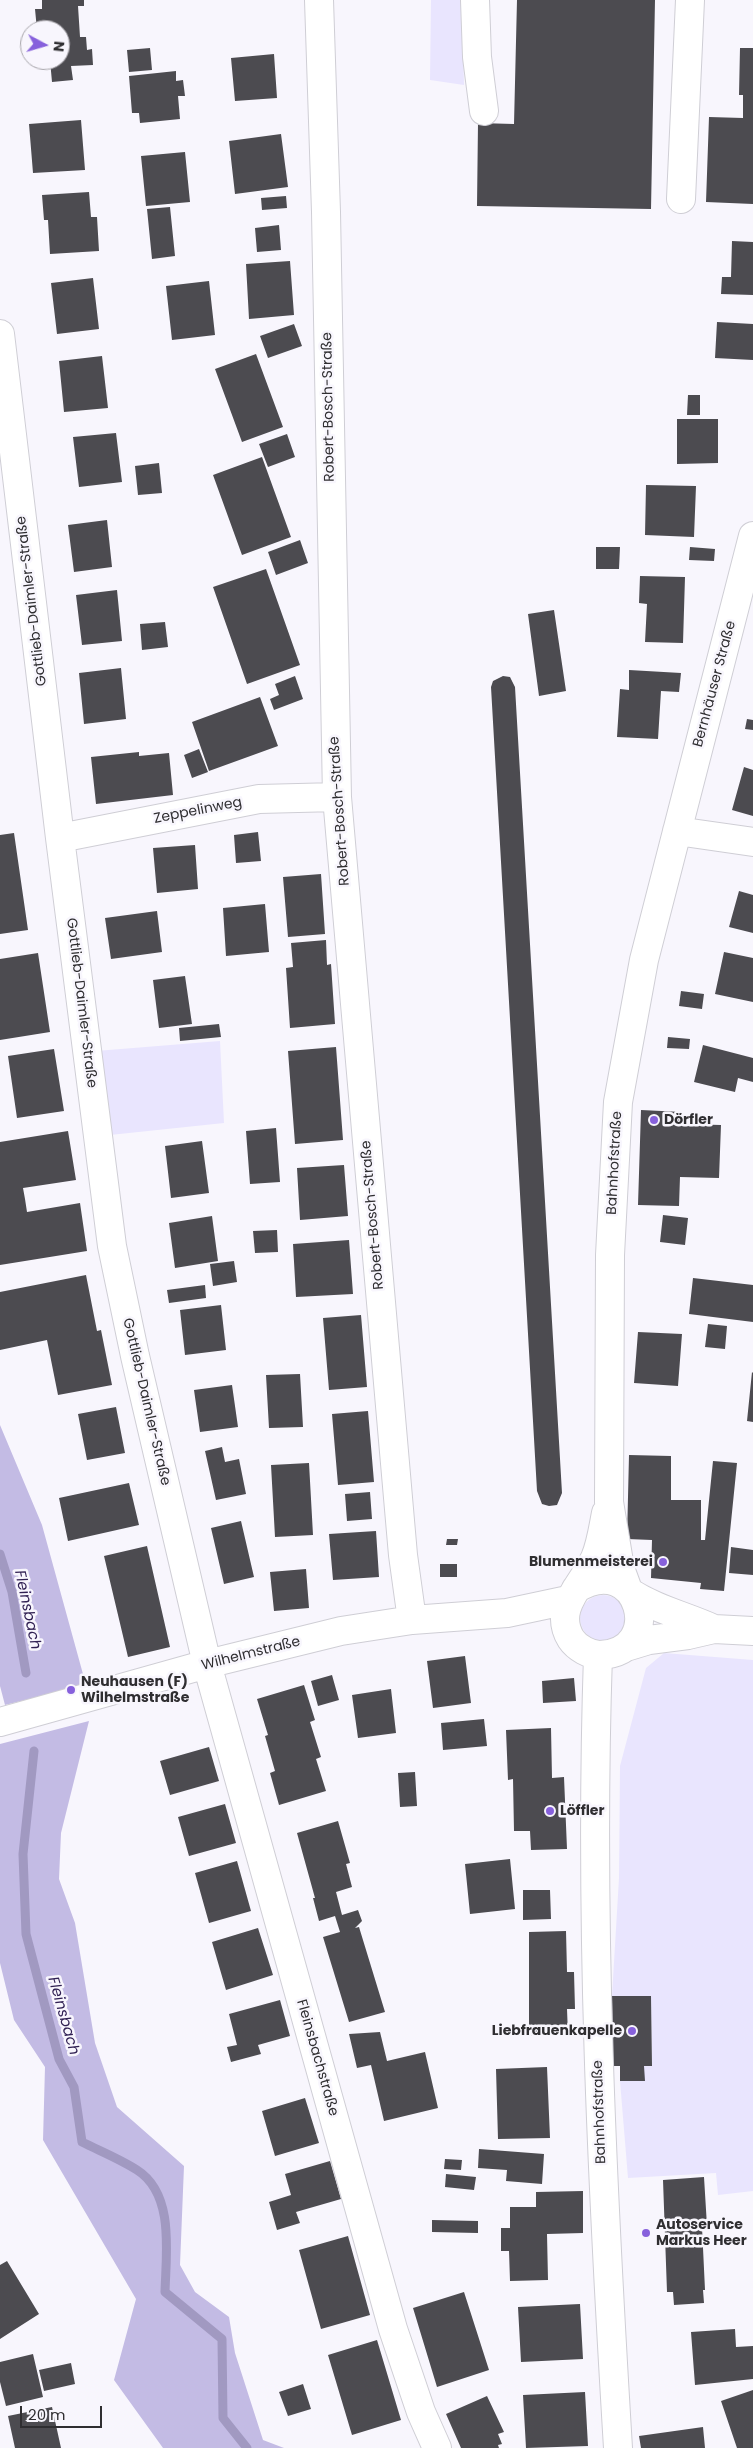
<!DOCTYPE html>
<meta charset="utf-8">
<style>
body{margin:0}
#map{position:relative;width:753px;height:2448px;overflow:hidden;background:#f8f6fd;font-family:Poppins,sans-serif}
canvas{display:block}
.north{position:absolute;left:20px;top:20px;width:50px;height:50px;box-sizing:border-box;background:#f8f6fd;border:1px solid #a8a6ab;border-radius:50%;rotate:96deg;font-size:14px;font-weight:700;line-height:20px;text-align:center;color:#2f2e31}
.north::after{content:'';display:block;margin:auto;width:18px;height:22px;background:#8761dc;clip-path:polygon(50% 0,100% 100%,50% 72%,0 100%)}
.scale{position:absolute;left:20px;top:2406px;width:82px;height:22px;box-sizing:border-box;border:2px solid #2f2e31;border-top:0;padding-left:6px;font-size:15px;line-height:18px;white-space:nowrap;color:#2f2e31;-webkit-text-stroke:4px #f8f6fd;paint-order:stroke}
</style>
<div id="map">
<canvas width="753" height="2448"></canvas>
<div class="north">N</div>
<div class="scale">20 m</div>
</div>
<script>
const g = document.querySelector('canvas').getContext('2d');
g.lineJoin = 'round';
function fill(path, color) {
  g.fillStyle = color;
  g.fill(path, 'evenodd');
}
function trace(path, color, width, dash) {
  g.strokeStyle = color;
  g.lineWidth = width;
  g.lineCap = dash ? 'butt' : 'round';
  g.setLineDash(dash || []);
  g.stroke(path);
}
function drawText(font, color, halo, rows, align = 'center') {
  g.font = font + ' Poppins,sans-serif';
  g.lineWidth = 5;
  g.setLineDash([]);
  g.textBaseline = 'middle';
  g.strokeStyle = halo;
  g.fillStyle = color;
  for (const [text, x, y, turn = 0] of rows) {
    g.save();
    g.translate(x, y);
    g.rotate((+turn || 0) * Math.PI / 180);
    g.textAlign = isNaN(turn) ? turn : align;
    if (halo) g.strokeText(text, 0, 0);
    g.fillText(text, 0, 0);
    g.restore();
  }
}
fill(new Path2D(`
 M431,0H462L464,85L430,80Z
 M220,1041L224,1123L110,1135L96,1051Z
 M580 1618a23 23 0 1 1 46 0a23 23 0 1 1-46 0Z
 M664,1653L753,1660V2191L718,2195L716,2173L628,2178L620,2081H644V2066L652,2065L651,1996H612L619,1878L620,1766L646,1668Z`), '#e9e5fe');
fill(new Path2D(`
 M0,1425L42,1525L86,1685L5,1705L0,1686Z
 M89,1721L61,1833L59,1879L75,1923L95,2043L117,2107L184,2166L180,2265L195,2292L229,2317L235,2353L263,2440L284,2448H163L114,2380L136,2299L43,2140L45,2067L14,2020L0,1963V1744Z`), '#c3bbe4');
trace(new Path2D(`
 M0,1554L12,1592L26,1673
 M34,1751L23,1854L26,1934L59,2059L74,2087L82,2142C100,2151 120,2159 137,2170C175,2194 166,2254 165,2292L222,2339L223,2418L247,2448`), '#a199c1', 9);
fill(new Path2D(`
 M42,0H84V6H78L80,37H86L87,50L92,49L93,65L71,66L73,80L52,82L50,60H60V30H37L35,9H42Z
 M517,0H655L651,209L477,206L478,123L514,124Z
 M150,48L152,70L129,72L127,50Z
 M740,48H753V204L706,202L709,117L743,118V95H739Z
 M274,54L277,98L235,101L231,58Z
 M176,71V81L183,80L185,96H178L180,119L140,123L139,113H132L129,76Z
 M81,120L85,170L33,173L29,124Z
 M281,134L288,187L235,194L229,141Z
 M185,152L190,202L146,206L141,156Z
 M89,192L91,217H97L99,251L50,254L48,220H44L42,195Z
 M286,196L287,208L262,210L261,198Z
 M170,207L175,256L152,259L147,209Z
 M279,225L281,250L257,252L255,228Z
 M732,241L753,242V295L721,294L722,277H731Z
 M290,261L294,315L249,319L246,264Z
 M93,278L99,329L57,334L51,283Z
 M209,281L215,335L172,340L166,286Z
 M717,322L753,324V360L715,358Z
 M294,324L302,346L268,358L260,336Z
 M256,354L283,427L242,442L215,369Z
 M102,356L108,408L64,412L59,361Z
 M688,395H700V415H687Z
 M677,419H718V463L677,464Z
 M116,433L122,482L79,487L73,437Z
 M287,434L295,457L268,467L259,444Z
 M262,457L291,537L242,555L213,475Z
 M159,463L162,493L138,495L135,466Z
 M646,485L696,486L694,537L645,535Z
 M107,520L112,567L74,572L68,525Z
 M300,540L308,563L276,575L268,552Z
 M596,547H620L619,569H596Z
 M690,547L715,549L714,561L689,560Z
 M266,569L300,665L247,684L213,587Z
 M640,576L685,577L683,643L645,642L647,604L639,603Z
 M117,590L122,641L82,645L76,595Z
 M554,610L566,691L539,696L528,614Z
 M165,622L168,647L142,650L140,624Z
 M121,668L126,719L84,724L79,673Z
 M629,670L681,673L679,692L661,691L658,739L617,737L620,689L629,690Z
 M295,676L303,699L274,710L270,699L279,695L275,684Z
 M503,676L510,677L515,687L562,1493L557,1505L549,1506L542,1504L537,1491L491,687L493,681Z
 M260,697L278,746L209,771L192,722Z
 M747,719L753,720V730L745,729Z
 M199,749L208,772L192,778L184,755Z
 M139,752V756L169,753L173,795L96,804L91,757Z
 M744,767L753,770V816L732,810Z
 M258,832L261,861L236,863L234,835Z
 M14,833L28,930L0,934V835Z
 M195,845L198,889L157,893L153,848Z
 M321,874L325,934L288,937L283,877Z
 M739,891L753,895V933L729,927Z
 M265,904L269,952L226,956L223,908Z
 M157,911L162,952L111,959L105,918Z
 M326,940L327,965L331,964L335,1024L290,1028L286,968L293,967L291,943Z
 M724,952L753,958V1002L715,994Z
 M38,953L50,1032L0,1040V959Z
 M185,976L192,1024L159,1028L153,980Z
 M681,991L704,994L702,1009L679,1006Z
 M219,1024L221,1037L180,1041L179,1028Z
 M668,1037L690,1039L689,1049L667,1048Z
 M703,1045L753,1058V1082L738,1078L735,1092L694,1082Z
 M336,1047L343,1140L295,1144L288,1051Z
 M54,1049L64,1111L17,1118L8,1056Z
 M641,1110L682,1112V1124L721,1125L719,1178L680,1177L679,1206L638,1205Z
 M276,1128L280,1182L250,1184L246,1131Z
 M68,1131L76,1180L23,1188L25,1199L27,1212L80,1203L87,1251L0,1265V1142Z
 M202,1141L209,1193L171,1198L165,1146Z
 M344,1165L348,1216L300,1220L297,1168Z
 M663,1215L688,1218L685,1245L660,1242Z
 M212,1216L218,1261L175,1268L169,1223Z
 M277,1230L278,1252L255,1253L253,1231Z
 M349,1240L353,1294L296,1297L293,1244Z
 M234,1261L237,1282L213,1286L210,1264Z
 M86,1275L97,1331L101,1330L112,1385L58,1395L47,1340L0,1350V1292Z
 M693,1278L753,1285V1322L689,1314Z
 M205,1285L206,1298L169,1303L167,1290Z
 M221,1305L226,1350L185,1355L180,1310Z
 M361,1315L367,1387L329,1390L323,1318Z
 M708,1324L727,1326L725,1349L705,1347Z
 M638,1332L682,1334L678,1386L634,1383Z
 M752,1372L753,1373V1422L747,1421Z
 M300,1374L303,1427L269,1428L266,1375Z
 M232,1385L238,1427L200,1432L194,1390Z
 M116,1407L125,1453L87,1460L78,1414Z
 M368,1411L374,1482L338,1485L332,1414Z
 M222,1447L225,1462L239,1459L246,1494L216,1500L205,1451Z
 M629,1455L671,1456V1500H701V1540H705L713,1461L737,1463L724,1591L700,1589L701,1583L651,1578L652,1540L627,1539Z
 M309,1463L313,1535L275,1537L271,1465Z
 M129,1483L139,1525L68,1541L59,1498Z
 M370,1492L372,1519L347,1521L345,1494Z
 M241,1521L254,1577L224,1584L211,1528Z
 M376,1531L379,1577L333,1580L329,1534Z
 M447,1539H458L457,1545H446Z
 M147,1546L170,1647L128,1657L104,1556Z
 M731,1547L753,1550V1575L729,1573Z
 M440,1564H457V1577H440Z
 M306,1569L309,1608L274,1611L270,1572Z
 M465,1656L471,1703L433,1708L427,1661Z
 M332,1675L339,1700L318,1706L311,1681Z
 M574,1678L576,1701L543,1703L542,1681Z
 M304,1685L315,1720L310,1722L321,1757L316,1759L326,1791L279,1805L270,1773L275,1771L265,1736L268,1735L257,1699Z
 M391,1689L396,1733L358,1738L352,1695Z
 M484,1719L487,1746L443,1750L441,1723Z
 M551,1728L552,1778L564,1777L567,1849L531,1850L530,1831H514L513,1779L508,1780L506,1730Z
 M209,1747L219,1781L170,1795L160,1761Z
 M415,1772L417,1806L400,1807L398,1773Z
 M225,1804L236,1843L189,1856L178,1817Z
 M338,1821L350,1863L346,1864L352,1887L336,1892L342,1915L358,1910L362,1921L355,1928L359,1927L385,2012L349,2022L323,1937L340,1932L335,1916L319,1921L313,1898H315L297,1833Z
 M510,1859L515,1909L470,1914L465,1864Z
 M237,1861L251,1911L209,1923L195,1873Z
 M523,1890H550L551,1919L523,1920Z
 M258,1928L273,1975L226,1990L212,1942Z
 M566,1931L567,1972H574L575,2009H567L568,2035L529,2036V1932Z
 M612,1996H651L652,2066H644L645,2081H620V2066H613Z
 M280,2000L290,2036L258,2045L261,2054L231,2062L227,2047L237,2045L229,2014Z
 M380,2032L387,2061L425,2052L438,2108L384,2121L371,2065L357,2068L349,2034Z
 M547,2067L550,2138L498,2139L496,2069Z
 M305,2098L319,2143L275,2156L262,2111Z
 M479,2149L544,2154L542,2184L506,2181L507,2170L478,2168Z
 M445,2159L462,2160L461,2170L444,2169Z
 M330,2161L341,2199L296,2212L300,2223L277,2230L269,2202L291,2195L285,2174Z
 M446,2174L476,2177L474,2190L445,2187Z
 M704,2177L707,2226L702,2227L705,2290H703L704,2303L674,2305L673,2292H667L663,2180Z
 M583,2191V2233L547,2234L548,2280L510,2281L509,2251H501V2228H510V2207H536V2192Z
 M432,2220L478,2221V2233L432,2232Z
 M348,2236L370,2315L321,2329L299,2250Z
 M7,2261L39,2314L0,2339V2265Z
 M464,2292L489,2370L437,2387L413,2308Z
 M580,2304L583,2359L521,2362L518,2307Z
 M735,2329L736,2347L753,2346V2379L695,2385L691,2332Z
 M377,2340L401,2420L352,2435L328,2355Z
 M33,2354L43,2397L6,2406L0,2382V2362Z
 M71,2363L75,2384L44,2391L39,2370Z
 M303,2384L311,2409L288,2416L279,2392Z
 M753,2390V2448H737L721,2401Z
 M585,2392L588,2446L526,2448L523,2395Z
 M487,2396L504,2432L498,2434L502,2444L498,2445L499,2448H461L446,2414Z
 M52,2407L61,2448H15L8,2416Z
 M703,2427L705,2448H641L639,2436Z`), '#4c4b50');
const minor = new Path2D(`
 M319,0L326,212L337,797L403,1555L412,1620
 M475,0L477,57L484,111
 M681,199L690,0
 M0,334L60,838L112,1246L135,1356L207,1664L393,2329L421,2412L437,2448
 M677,831L753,842
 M60,838L259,799L337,797
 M576,1589C639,1549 668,1652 600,1655C590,1655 577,1648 571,1639C552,1608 583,1585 595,1558C601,1544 603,1528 606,1513
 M628,1590L620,1568L609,1502L610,1255L618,1102L644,960L753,536
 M631,1593C657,1610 686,1616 714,1629
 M626,1647L649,1640L688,1635L714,1629L753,1631
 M598,1655C589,1920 602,2184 618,2448
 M0,1722L207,1664L341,1631L412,1620L507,1613L568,1600`);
trace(minor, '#cfced5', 30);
trace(minor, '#fff', 28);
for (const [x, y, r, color] of [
 [654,1120,5,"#8761dc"],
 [663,1562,5,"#8761dc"],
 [71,1690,5,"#8761dc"],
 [550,1811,5,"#8761dc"],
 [632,2031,5,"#8761dc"],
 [646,2233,5,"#8761dc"]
]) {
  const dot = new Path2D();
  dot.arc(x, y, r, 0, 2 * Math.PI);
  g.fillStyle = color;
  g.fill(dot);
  trace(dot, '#f8f6fd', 2);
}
drawText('14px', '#2f2e31', '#f8f6fd', [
 ["Robert-Bosch-Straße",329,407,-91],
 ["Gottlieb-Daimler-Straße",32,601,-97],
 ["Bernhäuser Straße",715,684,-75],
 ["Zeppelinweg",198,811,-11],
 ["Robert-Bosch-Straße",340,811,-94],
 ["Gottlieb-Daimler-Straße",81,1003,83],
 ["Bahnhofstraße",615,1163,-87],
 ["Robert-Bosch-Straße",373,1215,-95],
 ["Gottlieb-Daimler-Straße",146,1402,77],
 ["Wilhelmstraße",251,1654,-14],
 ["Fleinsbachstraße",317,2058,74],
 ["Bahnhofstraße",600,2112,-92]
]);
drawText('bold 14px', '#2f2e31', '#f8f6fd', [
 ["Dörfler",664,1120],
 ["Blumenmeisterei",653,1562,"right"],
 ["Neuhausen (F)",81,1682],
 ["Wilhelmstraße",81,1698],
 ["Löffler",560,1811],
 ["Liebfrauenkapelle",622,2031,"right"],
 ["Autoservice",656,2225],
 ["Markus Heer",656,2241]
], 'left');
drawText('italic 15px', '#302053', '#f8f6fd', [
 ["Fleinsbach",27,1610,78],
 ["Fleinsbach",63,2016,74]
]);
</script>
